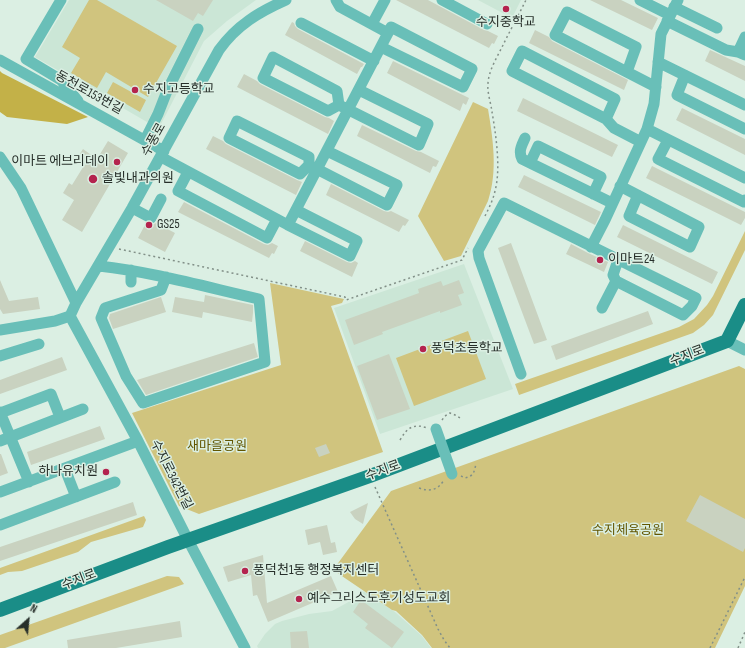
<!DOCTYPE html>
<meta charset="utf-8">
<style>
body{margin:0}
#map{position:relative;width:745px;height:648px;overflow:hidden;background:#dbefe3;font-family:"Sofia Sans Condensed",sans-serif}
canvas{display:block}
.north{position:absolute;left:8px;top:600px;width:40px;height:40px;-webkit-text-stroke:3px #dbefe3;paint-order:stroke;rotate:27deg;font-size:11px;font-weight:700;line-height:16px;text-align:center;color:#272f2a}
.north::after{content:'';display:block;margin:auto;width:14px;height:18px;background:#272f2a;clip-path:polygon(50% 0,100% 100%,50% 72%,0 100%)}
</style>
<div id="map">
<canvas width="745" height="648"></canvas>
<div class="north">N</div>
</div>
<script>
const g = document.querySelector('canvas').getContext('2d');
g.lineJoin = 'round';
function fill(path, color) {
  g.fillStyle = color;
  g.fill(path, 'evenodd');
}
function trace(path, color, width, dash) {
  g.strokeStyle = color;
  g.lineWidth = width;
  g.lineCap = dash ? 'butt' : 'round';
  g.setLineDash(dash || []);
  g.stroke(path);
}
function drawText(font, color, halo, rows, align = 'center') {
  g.font = font + ' "Sofia Sans Condensed","Noto Sans KR",sans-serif';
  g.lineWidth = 3;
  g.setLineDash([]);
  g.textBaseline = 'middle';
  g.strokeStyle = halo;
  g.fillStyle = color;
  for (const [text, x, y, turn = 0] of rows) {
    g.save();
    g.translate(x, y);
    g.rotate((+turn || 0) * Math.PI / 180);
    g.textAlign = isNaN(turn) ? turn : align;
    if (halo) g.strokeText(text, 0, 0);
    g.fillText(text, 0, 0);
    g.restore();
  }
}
fill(new Path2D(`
 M69,0H256L227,21L204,41L160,126L147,122L35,57Z
 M478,0H521L512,18Z
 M464,264L513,389L380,434L334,308Z
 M362,591L365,592L395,612L422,636L431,648H258L257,646L265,634L275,624L282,621L309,614L332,611L354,599Z`), '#cbe6d6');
fill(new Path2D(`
 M89,0H97L177,46L148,97L106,72L97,88L71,73L80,58L62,47Z
 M113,82L146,100L140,112L107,93Z
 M473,102L488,109C493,139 498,171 488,201L461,256L444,261L418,216Z
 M745,231V250L713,315L704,325L693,333L519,395L515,384L679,327L694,319L707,305L713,296Z
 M270,283L344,299L342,303L331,306L383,452L199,514L179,506L132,413L281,365Z
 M468,331L486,379L414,406L396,358Z
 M739,366L745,369V586L715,648H432L422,635L396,611L392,610L333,570L391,491Z
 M144,516L146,520L143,527L91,542L78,552L22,571L8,572L0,575V568Z
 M167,576L179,577L184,584L5,648H0V635Z`), '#d0c47e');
fill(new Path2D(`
 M0,71L2,73L88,117L67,124L7,117L0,112Z`), '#c3b148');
fill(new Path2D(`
 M156,0H213L203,16L198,13L193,21Z
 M396,0H428L484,30L488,31L498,36L494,44L492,43L489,48Z
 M590,0H621L658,18L652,30Z
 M292,22L294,23L295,26L298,29L364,64L362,67H361L357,74L285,35Z
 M535,30L549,37L552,41L628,80L624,90L529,43Z
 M710,50L745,66V81L705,61Z
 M393,61L469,98L466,105L463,103L460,111L387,73Z
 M244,74L257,81L260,84L325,117L329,118L334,121L328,134L237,87Z
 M523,98L618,145L612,157L517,111Z
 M682,108L745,139V155L676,120Z
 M362,125L416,151L421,152L439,161L436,167L433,166L430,173L357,136Z
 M213,136L223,141L226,144L297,180L302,182L296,195L206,149Z
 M108,141L128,153L82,232L62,220L74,200L63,193L69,183L72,185L85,164L81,162L83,158L79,155L83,149L97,159Z
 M652,166L745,212V218L741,225L646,178Z
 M524,175L601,212L595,225L518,187Z
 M331,184L384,211L388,212L391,211L409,220L405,226L403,225L399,232L326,195Z
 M184,202L264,244L268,245L272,243L278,246L274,254L272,253L269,258L178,212Z
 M146,223L152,225L156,223L175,233L165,252L138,238Z
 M623,225L718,272L712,284L617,237Z
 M305,241L347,262L351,263L355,261L358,263L352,277L300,251Z
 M511,243L547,340L534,344L498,248Z
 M571,244L588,253L608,262L604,272L566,254Z
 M0,280L9,301L38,297L40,309L3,314L0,309Z
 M459,280L464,293L458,295L462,305L440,313V311L382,332L383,334L354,345L345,320L419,293L418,289L441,281L443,286Z
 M205,295L253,305V313L252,322L203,312L202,318L172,312L175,297L204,302Z
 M161,297L166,312L113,329L109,318L110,314Z
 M648,311L653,324L556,360L551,346Z
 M254,343L258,357L146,395L137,380Z
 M389,354L410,409L377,420L357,366Z
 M62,357L67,370L0,394V380Z
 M100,426L105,439L31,465L27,452Z
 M326,444L330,453L319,457L315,448Z
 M0,454H1L8,473L0,476Z
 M700,495L745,519V548L743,552L686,521Z
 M133,502L137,515L0,561V547Z
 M368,503L363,524L355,519L350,512Z
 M327,525L331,543L335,542L337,552L323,555L320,542L308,545L305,530Z
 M263,555L267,603L331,576L338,592L268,622L257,595L253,596L251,575L228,582L223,567Z
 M361,600L404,632L392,648L365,628L368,624L353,612Z
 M180,621L182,637L116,648H68L67,640Z
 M307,631L309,648H291L290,632Z`), '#c9d2c0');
trace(new Path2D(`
 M485,216C489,208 493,200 495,191C501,169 496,135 492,112C491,103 487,93 488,83C489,69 498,56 504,43C511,29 519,14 526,0
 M119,249L345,297L346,300L462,260L468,248
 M442,420L445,416L450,413L455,415L460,418
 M400,440C407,428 413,423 427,428
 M461,476L465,478C474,476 474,472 476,464
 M375,487L438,629L444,640L450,648
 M419,488C430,492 438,490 444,480
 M710,648L745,577
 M738,648L745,632`), '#829088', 1.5, [2, 3]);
trace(new Path2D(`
 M61,0L26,59L61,80L78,101
 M442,0L487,24
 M640,0L670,15
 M674,7L717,28
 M667,21L726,50L738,52L745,55
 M301,23L374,61
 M372,24L385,0
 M381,47L463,87L472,69L391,27L388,33
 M738,52L745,37
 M0,60L164,151
 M658,62L745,105
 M627,72L636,47L567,12L555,35L656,87
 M685,75L677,95L745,129
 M339,105L328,111L263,78L273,57L337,91L339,105L419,145L428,124L359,90
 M606,119L615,99L522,51L512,71L606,119L614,128L641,142
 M237,121L309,157V165L300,174L229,138Z
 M647,129L745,178
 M525,138C522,145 518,151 522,159L612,203
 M145,140L158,114L167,91L198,29
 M668,140L658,159L744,202L745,200
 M0,157L21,188L76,303
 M161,157L288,225L350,256L357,241L296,210
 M530,163L538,146L601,177L593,194
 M311,166L387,205L397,185L327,151
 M188,172L178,191L267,238L277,219
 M620,186L699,227L690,247L629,216L638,195
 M132,208L151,218L161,199
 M288,225L388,33L340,7L336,0
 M591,247L605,220L647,129L654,104L661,34L678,0
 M99,266C153,272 206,287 259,299L265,362L143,403L126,376L101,318L105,308L161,290L166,277
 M131,270V282
 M602,308L616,281
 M70,316L138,441L188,540L245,648
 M0,330L55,321L70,316L76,303L132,208L219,50C237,25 259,12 286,0
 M727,341L745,350
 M0,356L39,344
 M521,374L479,258L478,251L504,203L696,298L692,306L683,315L616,281L613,275L618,260
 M0,412L29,482
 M0,413L51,394L60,417
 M0,441L83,409
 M65,469L76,497
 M0,492L138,441
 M0,525L115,482`), '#69bfb8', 11);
trace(new Path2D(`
 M0,610L168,547L370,476L727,341L745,305`), '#1a8d87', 14);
trace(new Path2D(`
 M436,429L452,474`), '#69bfb8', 11);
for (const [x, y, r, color] of [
 [506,9,4,"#b4234e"],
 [135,90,4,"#b4234e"],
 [117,162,4,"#b4234e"],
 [93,179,5,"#b4234e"],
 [149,225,4,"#b4234e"],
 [600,260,4,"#b4234e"],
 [423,349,4,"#b4234e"],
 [106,472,4,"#b4234e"],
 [245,571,4,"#b4234e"],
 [299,599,4,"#b4234e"]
]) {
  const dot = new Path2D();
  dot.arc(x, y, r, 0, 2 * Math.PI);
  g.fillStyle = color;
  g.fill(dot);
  trace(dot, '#dbefe3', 1.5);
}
drawText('13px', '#272f2a', '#dbefe3', [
 ["수지중학교",506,23,"center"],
 ["수지고등학교",143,90],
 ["이마트 에브리데이",109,162,"right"],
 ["솔빛내과의원",102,179],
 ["GS25",157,225],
 ["이마트24",608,260],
 ["풍덕초등학교",431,349],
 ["하나유치원",98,472,"right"],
 ["풍덕천1동 행정복지센터",253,571],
 ["예수그리스도후기성도교회",307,599]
], 'left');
drawText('13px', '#272f2a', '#dbefe3', [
 ["동천로153번길",89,93,29],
 ["수풍로",154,140,-61],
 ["수지로",687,356,-21],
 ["수지로",383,471,-20],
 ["수지로342번길",171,475,63],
 ["수지로",79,580,-21]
]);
drawText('13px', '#625600', '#dbefe3', [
 ["새마을공원",217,447],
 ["수지체육공원",628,531]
]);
</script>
